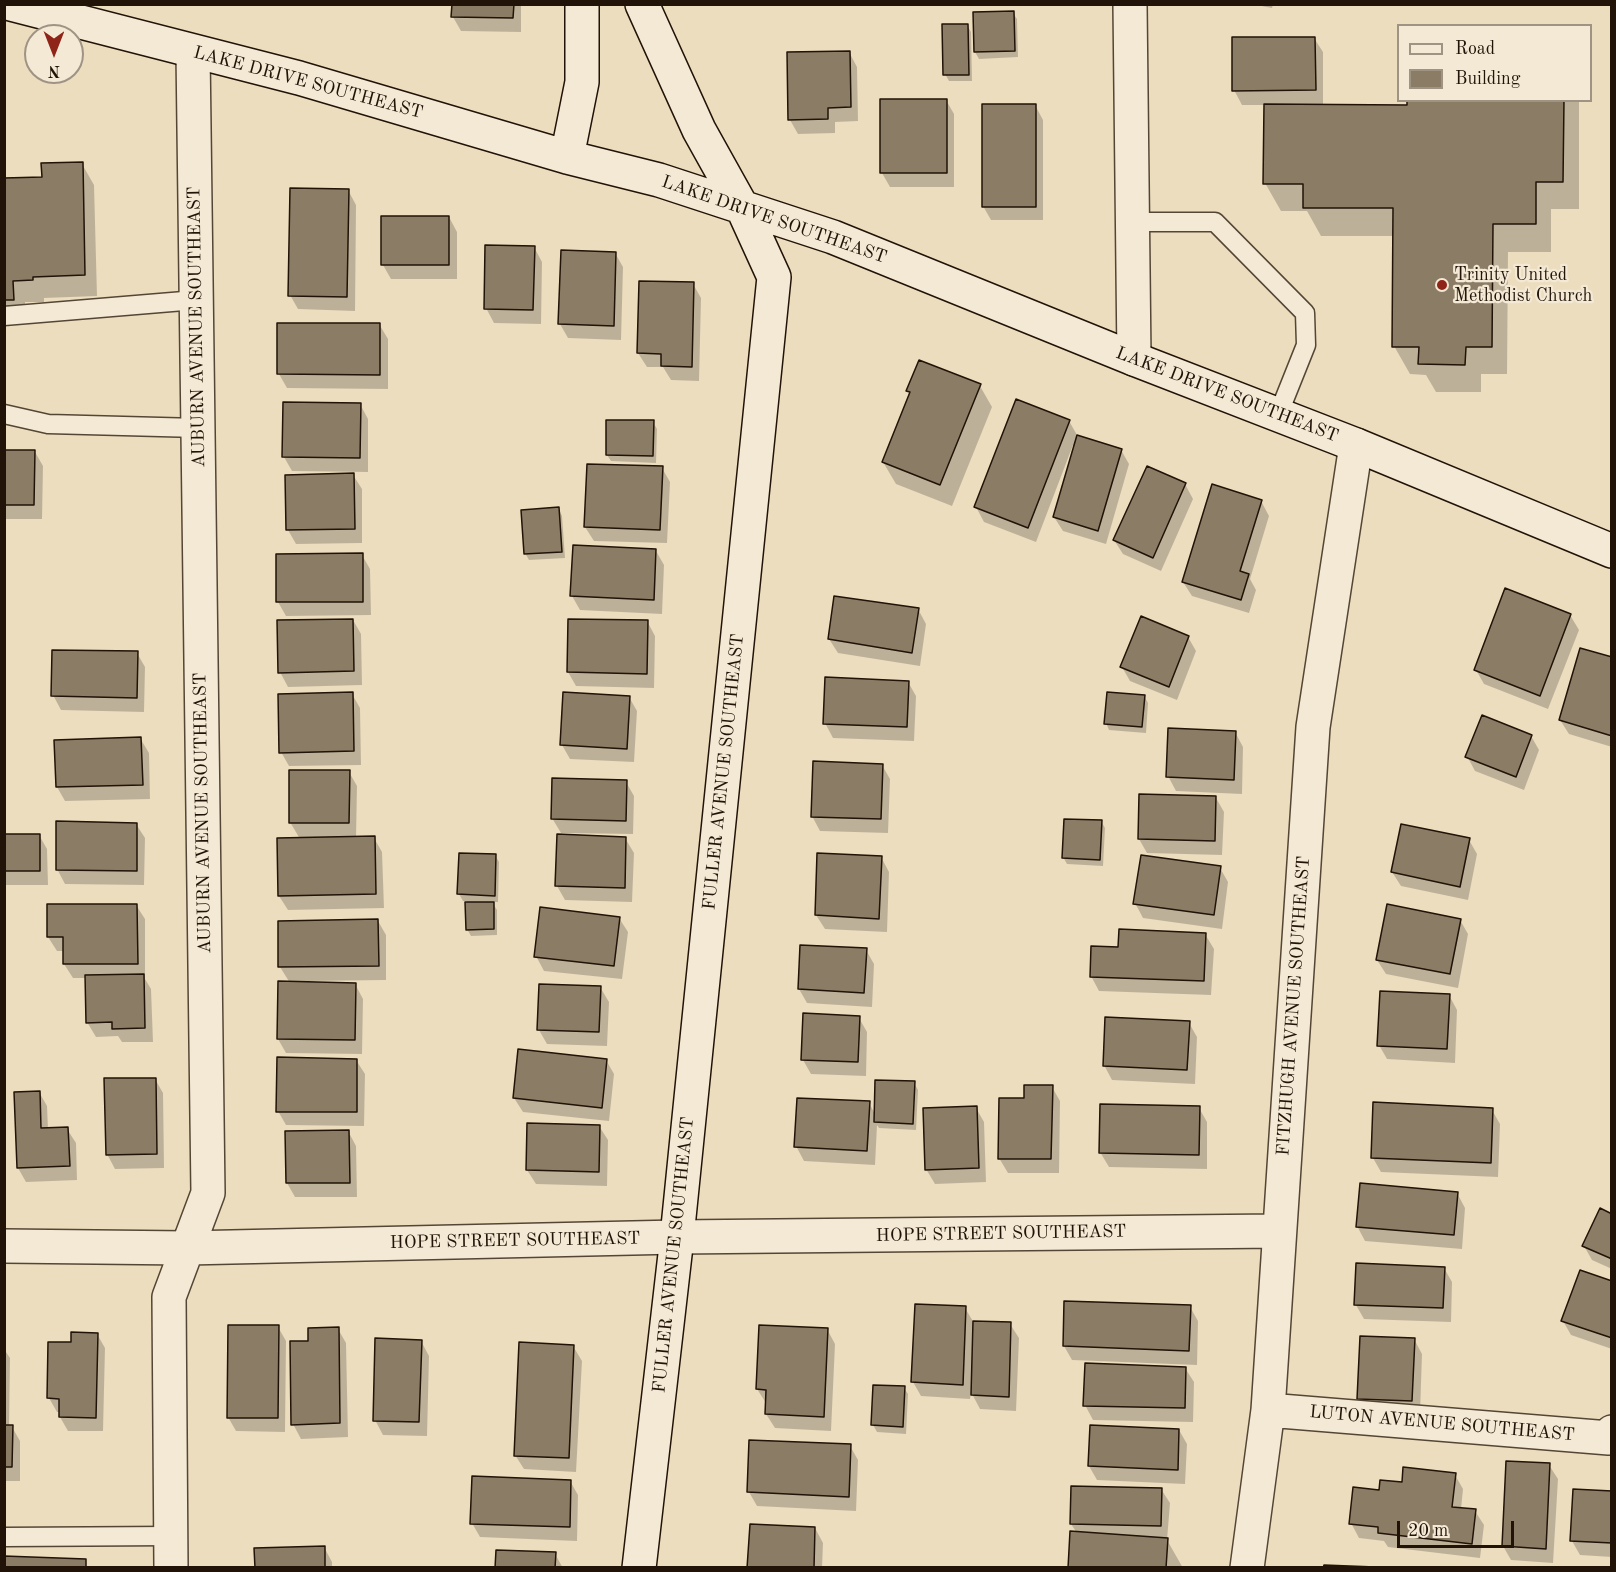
<!DOCTYPE html>
<style>
body{margin:0}
#map{position:relative;width:1616px;height:1572px;overflow:hidden;background:#ecddbe;font-family:"Old Standard TT",serif}
canvas{display:block}
.frame{position:absolute;inset:0;border:6px solid #211307;pointer-events:none}
.legend{position:absolute;left:1397px;top:24px;width:195px;height:78px;box-sizing:border-box;background:#f3e9d5;border:2px solid #9f9383;margin:0;padding:8px 10px;list-style:none;font-size:18px;color:#211307}
.legend li{display:flex;align-items:center;gap:12px;height:30px}
.legend b{width:30px;border:2px solid #9f9383}
.north{position:absolute;left:24px;top:24px;width:60px;height:60px;box-sizing:border-box;background:#f3e9d5;border:2px solid #9f9383;border-radius:50%;rotate:180deg;font-size:16px;font-weight:700;line-height:24px;text-align:center;color:#211307}
.north::after{content:'';display:block;margin:auto;width:21px;height:27px;background:#8f2418;clip-path:polygon(50% 0,100% 100%,50% 72%,0 100%)}
.scale{position:absolute;left:1397px;top:1521px;width:117px;height:27px;box-sizing:border-box;border:3px solid #211307;border-top:0;padding-left:8px;font-size:18px;line-height:21px;white-space:nowrap;color:#211307;-webkit-text-stroke:4px #f3e9d5;paint-order:stroke}
</style>
<div id="map">
<canvas width="1616" height="1572"></canvas>
<div class="frame"></div>
<ul class="legend">
<li><b style="height:8px;background:#f3e9d5"></b>Road</li>
<li><b style="height:16px;background:#8b7c66"></b>Building</li>
</ul>
<div class="north">N</div>
<div class="scale">20 m</div>
</div>
<script>
const g = document.querySelector('canvas').getContext('2d');
g.lineJoin = 'round';
function fill(path, color) {
  g.fillStyle = color;
  g.fill(path, 'evenodd');
}
function trace(path, color, width, dash) {
  g.strokeStyle = color;
  g.lineWidth = width;
  g.lineCap = dash ? 'butt' : 'round';
  g.setLineDash(dash || []);
  g.stroke(path);
}
function drawText(font, color, halo, rows, align = 'center') {
  g.font = font + ' "Old Standard TT",serif';
  g.lineWidth = 4.5;
  g.setLineDash([]);
  g.textBaseline = 'middle';
  g.strokeStyle = halo;
  g.fillStyle = color;
  for (const [text, x, y, turn = 0] of rows) {
    g.save();
    g.translate(x, y);
    g.rotate((+turn || 0) * Math.PI / 180);
    g.textAlign = isNaN(turn) ? turn : align;
    if (halo) g.strokeText(text, 0, 0);
    g.fillText(text, 0, 0);
    g.restore();
  }
}
fill(new Path2D(`
 M453,4H521V32L461,31L453,17Z
 M1251,4H1273L1272,8Z
 M1013,13L1017,19L1018,57L979,59L975,52Z
 M967,25L971,32L972,81H949L945,74Z
 M1314,38L1323,52V106H1408V100H1579V209H1551V252H1508L1507,374H1481V392H1436L1426,375L1410,374L1394,346V236H1321L1307,211H1281L1265,183V105H1242L1234,90Z
 M849,52L857,67L858,121L835,122V133L798,134L790,120Z
 M946,100L954,114V187H890L882,173Z
 M1035,105L1043,120V220H991L983,206Z
 M82,164L94,185L97,296L44,298V302H25V321L4,322V179L43,178Z
 M348,190L356,205L355,311L298,309L290,295Z
 M383,217H449L457,232V279H391L383,265Z
 M534,247L542,262L541,324L494,323L486,308Z
 M615,253L623,267L621,340L568,338L560,324Z
 M693,284L701,298L699,381L671,380L663,367H647L638,353Z
 M379,324L388,339V389L287,388L279,374Z
 M980,386L992,407L952,506L896,484L883,462L910,395L908,391Z
 M360,404L368,419V472L292,471L284,457Z
 M1069,421L1077,435L1121,450L1129,464L1106,544L1063,531L1054,517L1076,446L1073,445L1036,542L984,522L976,507Z
 M653,422L657,429L656,463L611,461L607,455Z
 M4,443L6,451L35,452L43,466L42,519H4Z
 M662,468L670,482L667,543L594,541L585,527Z
 M353,475L362,489V543L296,544L288,530Z
 M1185,484L1193,499L1161,571L1123,554L1114,540Z
 M1261,501L1269,516L1250,579L1256,590L1249,613L1192,596L1183,582Z
 M559,509L562,516L565,558L529,560L525,553Z
 M656,551L664,565L662,614L580,610L572,596Z
 M362,555L370,569L371,615L286,616L278,602Z
 M918,609L926,624L920,666L838,653L829,639Z
 M1570,615L1579,630L1548,709L1484,684L1476,670Z
 M353,620L361,634L362,685L288,687L280,672Z
 M647,621L655,636L654,688L576,686L568,672Z
 M1188,637L1196,651L1177,700L1130,681L1122,667Z
 M137,653L145,667L144,712L61,710L53,695Z
 M1612,659V747L1569,734L1560,720Z
 M908,682L916,696L914,741L833,738L825,723Z
 M352,694L360,708L361,765L289,766L281,752Z
 M1144,696L1148,703L1146,733L1109,730L1106,723Z
 M629,697L637,711L634,762L570,759L562,745Z
 M1235,732L1243,747L1242,794L1176,791L1168,776Z
 M1531,736L1539,750L1524,790L1475,771L1467,756Z
 M140,738L149,753L150,799L65,801L57,787Z
 M882,765L890,779L888,833L820,831L812,816Z
 M349,772L357,786L356,838H374L382,852L384,908L288,910L279,896L278,840L300,839L290,822Z
 M626,782L634,796L633,834L561,833L552,818Z
 M1216,798L1224,812L1222,855L1147,853L1139,839Z
 M1101,821L1105,828L1103,866L1067,864L1063,857Z
 M136,824L145,838L144,885L65,884L57,869Z
 M39,835L47,849L48,885H4V836Z
 M625,838L634,853L632,902L565,900L557,886Z
 M1469,840L1477,854L1468,900L1401,886L1392,872Z
 M460,854L495,855L499,862L498,902H492L497,910V935L471,936L467,929V901H463L459,894Z
 M881,857L889,872L887,932L825,929L816,915Z
 M1220,868L1228,882L1222,929L1143,918L1135,903Z
 M136,905L145,919V979L151,989L153,1042H122L118,1036L96,1037L87,1022L86,978H73L64,964V951H57L48,937Z
 M619,918L628,932L622,979L544,971L536,956Z
 M1460,920L1468,934L1458,988L1386,974L1377,960Z
 M378,921L386,935V980L308,981V983L355,984L363,999L362,1054L286,1053L278,1039L290,983L280,967Z
 M1205,934L1214,949L1211,995L1099,991L1091,976L1119,948Z
 M866,950L874,964L872,1007L807,1003L799,989Z
 M540,986L600,987L609,1002L607,1046L547,1044L539,1030Z
 M1449,995L1457,1010L1455,1063L1387,1059L1379,1045Z
 M859,1018L867,1032L866,1076L811,1074L803,1060Z
 M1189,1023L1197,1037L1195,1084L1112,1080L1104,1065Z
 M356,1060L365,1074L364,1126L286,1125L278,1111Z
 M606,1060L614,1074L609,1121L523,1112L514,1098Z
 M155,1079L163,1093L164,1168L115,1169L107,1154Z
 M914,1083L918,1090L916,1130L879,1128L877,1125L875,1165L804,1161L796,1146L869,1103L875,1114Z
 M1052,1087L1060,1101L1059,1173H1008L999,1158L1026,1100Z
 M39,1092L47,1106L48,1129H67L76,1143L77,1180L26,1182L18,1168L15,1093Z
 M976,1108L984,1122L986,1182L935,1184L926,1169Z
 M1199,1108L1207,1122V1169L1109,1167L1100,1152Z
 M1492,1110L1500,1124L1498,1177L1381,1172L1373,1158Z
 M599,1126L608,1140L607,1186L536,1184L527,1170Z
 M348,1131L356,1146L357,1197H295L287,1183V1133Z
 M1457,1193L1465,1208L1462,1249L1365,1241L1357,1226Z
 M1612,1216V1269L1592,1260L1584,1246Z
 M1444,1268L1452,1282L1451,1322L1364,1319L1356,1305Z
 M1612,1282V1349L1571,1335L1563,1321Z
 M1190,1307L1198,1321L1197,1365L1072,1360L1064,1346Z
 M965,1308L974,1323L1010,1324L1019,1338L1016,1411L980,1409L971,1392L970,1399L921,1396L913,1382Z
 M278,1327L286,1341L285,1432L236,1431L228,1417Z
 M338,1329L346,1343L348,1437L301,1439L293,1424L310,1343Z
 M827,1329L835,1344L831,1431L775,1428L766,1414V1403L757,1389Z
 M97,1334L105,1348L103,1431H68L60,1417V1412H57L49,1398L72,1344Z
 M1414,1339L1422,1354L1420,1414L1367,1413L1359,1398Z
 M421,1341L429,1356L427,1436L383,1435L375,1420Z
 M573,1346L582,1361L576,1472L524,1469L515,1455Z
 M4,1349L10,1358L9,1427H12L20,1441V1481H4Z
 M1185,1368L1194,1382L1193,1422L1093,1420L1085,1405Z
 M904,1388L908,1394L906,1434L877,1432L873,1425Z
 M1179,1430L1187,1444L1185,1484L1097,1480L1089,1466Z
 M850,1446L858,1460L856,1511L757,1506L749,1492Z
 M1549,1465L1558,1479L1553,1563L1511,1560L1503,1546Z
 M1455,1475L1463,1489L1461,1509L1475,1511L1484,1525L1480,1558L1388,1547L1384,1541L1359,1538L1351,1523L1380,1492L1403,1484Z
 M570,1481L578,1495L577,1541L480,1537L472,1523Z
 M1161,1489L1170,1503L1167,1540L1183,1568H1069L1077,1533L1071,1524Z
 M1612,1492V1557L1580,1555L1572,1541Z
 M815,1528L823,1543L822,1568H749Z
 M324,1547L332,1562V1568H257Z
 M555,1554L563,1568H497Z`), '#0003');
const building = new Path2D(`
 M452,4H514L513,18L451,17Z
 M1014,11L1015,51L974,52L973,12Z
 M942,24H968L969,75H943Z
 M1232,37H1315L1316,90L1232,91Z
 M850,51L851,107L828,108V119L788,120L787,52Z
 M880,99H947V173H880Z
 M1407,100H1564L1563,182H1536V224H1493L1492,347H1466L1465,365L1418,364L1419,347H1392L1393,208H1303V184H1263L1264,104L1407,105Z
 M982,104H1036V207H982Z
 M83,162L85,275L33,277V280L13,281L14,300H4V178L42,177L41,163Z
 M290,188L349,189L347,297L288,296Z
 M381,216H449V265H381Z
 M485,245L535,246L533,310L484,309Z
 M561,250L616,252L614,326L558,324Z
 M639,281L694,282L692,367L661,366V354L637,353Z
 M277,323H380V375L277,374Z
 M919,360L981,384L940,485L882,462L910,392L906,391Z
 M1016,399L1070,420L1028,528L974,507Z
 M283,402L361,403L360,458L282,457Z
 M606,420H654L653,456L606,455Z
 M1077,435L1122,449L1098,531L1053,517Z
 M4,450H35L34,505H4Z
 M587,464L663,466L660,530L584,527Z
 M1147,466L1186,483L1153,558L1113,540Z
 M354,473L355,529L286,530L285,475Z
 M1212,484L1262,500L1240,571L1249,574L1241,600L1182,582Z
 M559,507L562,552L524,554L521,510Z
 M573,545L656,549L654,600L570,596Z
 M363,553V602H276V554Z
 M1505,588L1571,614L1540,696L1474,670Z
 M834,596L919,608L912,653L828,639Z
 M1141,616L1189,636L1169,687L1120,667Z
 M353,619L354,671L278,673L277,620Z
 M568,619L648,620L647,674L567,672Z
 M1580,648L1612,657V736L1559,720Z
 M52,650L138,651L137,698L51,696Z
 M825,677L909,681L907,727L823,724Z
 M353,692L354,751L279,753L278,694Z
 M563,692L630,696L627,749L560,745Z
 M1107,692L1145,695L1142,727L1104,724Z
 M1482,715L1532,735L1516,777L1465,757Z
 M1168,728L1236,731L1234,780L1166,777Z
 M141,737L143,785L56,787L54,740Z
 M813,761L883,764L881,819L811,817Z
 M289,770H350L349,823H289Z
 M552,778L627,780L626,821L551,819Z
 M1139,794L1216,796L1215,841L1138,839Z
 M1064,819L1102,820L1100,860L1062,858Z
 M56,821L137,823V871L56,870Z
 M1401,824L1470,838L1460,887L1391,872Z
 M4,834H40V871H4Z
 M557,834L626,837L625,888L555,886Z
 M375,836L376,894L278,896L277,838Z
 M459,853L496,854L495,896L457,894Z
 M817,853L882,856L879,919L815,915Z
 M1141,855L1221,866L1214,915L1133,904Z
 M465,902H494V929L466,930Z
 M47,904H137L138,964H63V937H47Z
 M1387,904L1461,919L1450,974L1376,960Z
 M540,907L620,917L614,966L534,957Z
 M378,919L379,966L278,967V921Z
 M1119,929L1206,933L1204,981L1090,977L1091,946L1118,947Z
 M800,945L867,948L864,993L798,989Z
 M144,974L145,1028L112,1029V1022L86,1023L85,975Z
 M278,981L356,983L355,1040L277,1039Z
 M539,984L601,986L599,1032L537,1030Z
 M1380,991L1450,994L1447,1049L1377,1046Z
 M803,1013L860,1016L858,1062L801,1060Z
 M1105,1017L1190,1021L1187,1070L1103,1066Z
 M518,1049L607,1059L602,1108L513,1098Z
 M277,1057L357,1059V1112H276Z
 M104,1078H156L157,1154L106,1155Z
 M875,1080L915,1081L913,1124L874,1122Z
 M1024,1085H1053L1051,1159H998L999,1098H1024Z
 M40,1091L41,1128L68,1127L70,1166L17,1168L14,1092Z
 M797,1098L870,1101L867,1151L794,1147Z
 M1373,1102L1493,1108L1491,1163L1371,1158Z
 M1100,1104L1200,1106L1199,1155L1099,1153Z
 M977,1106L979,1168L925,1170L923,1108Z
 M527,1123L600,1125L599,1172L526,1170Z
 M349,1130L350,1183H286L285,1131Z
 M1360,1183L1458,1192L1454,1235L1356,1227Z
 M1600,1208L1612,1214V1259L1582,1246Z
 M1356,1263L1445,1267L1443,1308L1354,1305Z
 M1580,1270L1612,1281V1338L1561,1321Z
 M1064,1301L1191,1305L1189,1351L1063,1346Z
 M915,1304L966,1306L963,1385L911,1382Z
 M973,1321L1011,1322L1009,1397L971,1395Z
 M228,1325H279L278,1418H227Z
 M759,1325L828,1328L824,1417L765,1414L766,1390L756,1389Z
 M339,1327L340,1423L291,1425L290,1341H308V1328Z
 M71,1332L98,1333L96,1418L59,1417V1399L47,1398L48,1342H71Z
 M1360,1336L1415,1338L1412,1401L1357,1399Z
 M375,1338L422,1340L419,1422L373,1421Z
 M519,1342L574,1345L569,1458L514,1456Z
 M1085,1363L1186,1367L1185,1408L1083,1406Z
 M873,1385L905,1386L903,1427L871,1425Z
 M4,1425H13L12,1467H4Z
 M1090,1425L1179,1429L1178,1470L1088,1466Z
 M749,1440L851,1444L849,1497L747,1492Z
 M1506,1461L1550,1463L1546,1549L1502,1546Z
 M1403,1467L1456,1473L1452,1507L1476,1509L1472,1544L1378,1533V1527L1349,1524L1353,1487L1379,1490L1380,1480L1402,1482Z
 M472,1476L571,1480L570,1527L470,1524Z
 M1071,1486L1162,1488L1161,1526L1070,1524Z
 M1573,1489L1612,1491V1543L1570,1541Z
 M750,1524L815,1527L814,1568H747Z
 M1070,1531L1168,1538L1166,1568H1068Z
 M325,1546V1568H255L254,1548Z
 M496,1550L556,1552L555,1568H495Z
 M4,1556L86,1559V1568H4Z
 M1324,1565L1401,1568H1323Z`);
fill(building, '#8b7c66');
trace(building, '#211307', 1.5);
const lane = new Path2D(`
 M1132,222H1215L1305,313L1306,345L1278,415
 M4,316L196,300
 M4,414L48,424L198,428
 M4,1537L171,1536`);
const street = new Path2D(`
 M1130,4L1134,359
 M4,1246L187,1248L677,1237L1278,1231
 M1268,1410L1609,1438L1612,1432
 M171,1568L169,1297L208,1193L193,52
 M1247,1568L1268,1410L1313,727L1356,445`);
const secondary = new Path2D(`
 M11,4L299,78L567,157L659,180L833,237L1134,359L1356,445L1612,551
 M567,157L582,82V4
 M639,1568L677,1237L774,277L743,209L699,130L642,4`);
trace(lane, '#544635', 21);
trace(street, '#544635', 36);
trace(secondary, '#211307', 36);
trace(lane, '#f3e9d5', 18);
trace(street, '#f3e9d5', 33);
trace(secondary, '#f3e9d5', 33);
for (const [x, y, r, color] of [
 [1442,285,6,"#8f2418"]
]) {
  const dot = new Path2D();
  dot.arc(x, y, r, 0, 2 * Math.PI);
  g.fillStyle = color;
  g.fill(dot);
  trace(dot, '#f3e9d5', 2);
}
drawText('18px', '#211307', '#f3e9d5', [
 ["LAKE DRIVE SOUTHEAST",308,83,15],
 ["LAKE DRIVE SOUTHEAST",774,220,19],
 ["AUBURN AVENUE SOUTHEAST",197,327,-91],
 ["LAKE DRIVE SOUTHEAST",1227,395,21],
 ["FULLER AVENUE SOUTHEAST",724,772,-84],
 ["AUBURN AVENUE SOUTHEAST",203,813,-91],
 ["FITZHUGH AVENUE SOUTHEAST",1294,1006,-86],
 ["HOPE STREET SOUTHEAST",1001,1234,-1],
 ["HOPE STREET SOUTHEAST",515,1241,-1],
 ["FULLER AVENUE SOUTHEAST",674,1255,-84],
 ["LUTON AVENUE SOUTHEAST",1442,1424,5]
]);
drawText('18px', '#211307', '#f3e9d5', [
 ["Trinity United",1454,275],
 ["Methodist Church",1454,296]
], 'left');
</script>
